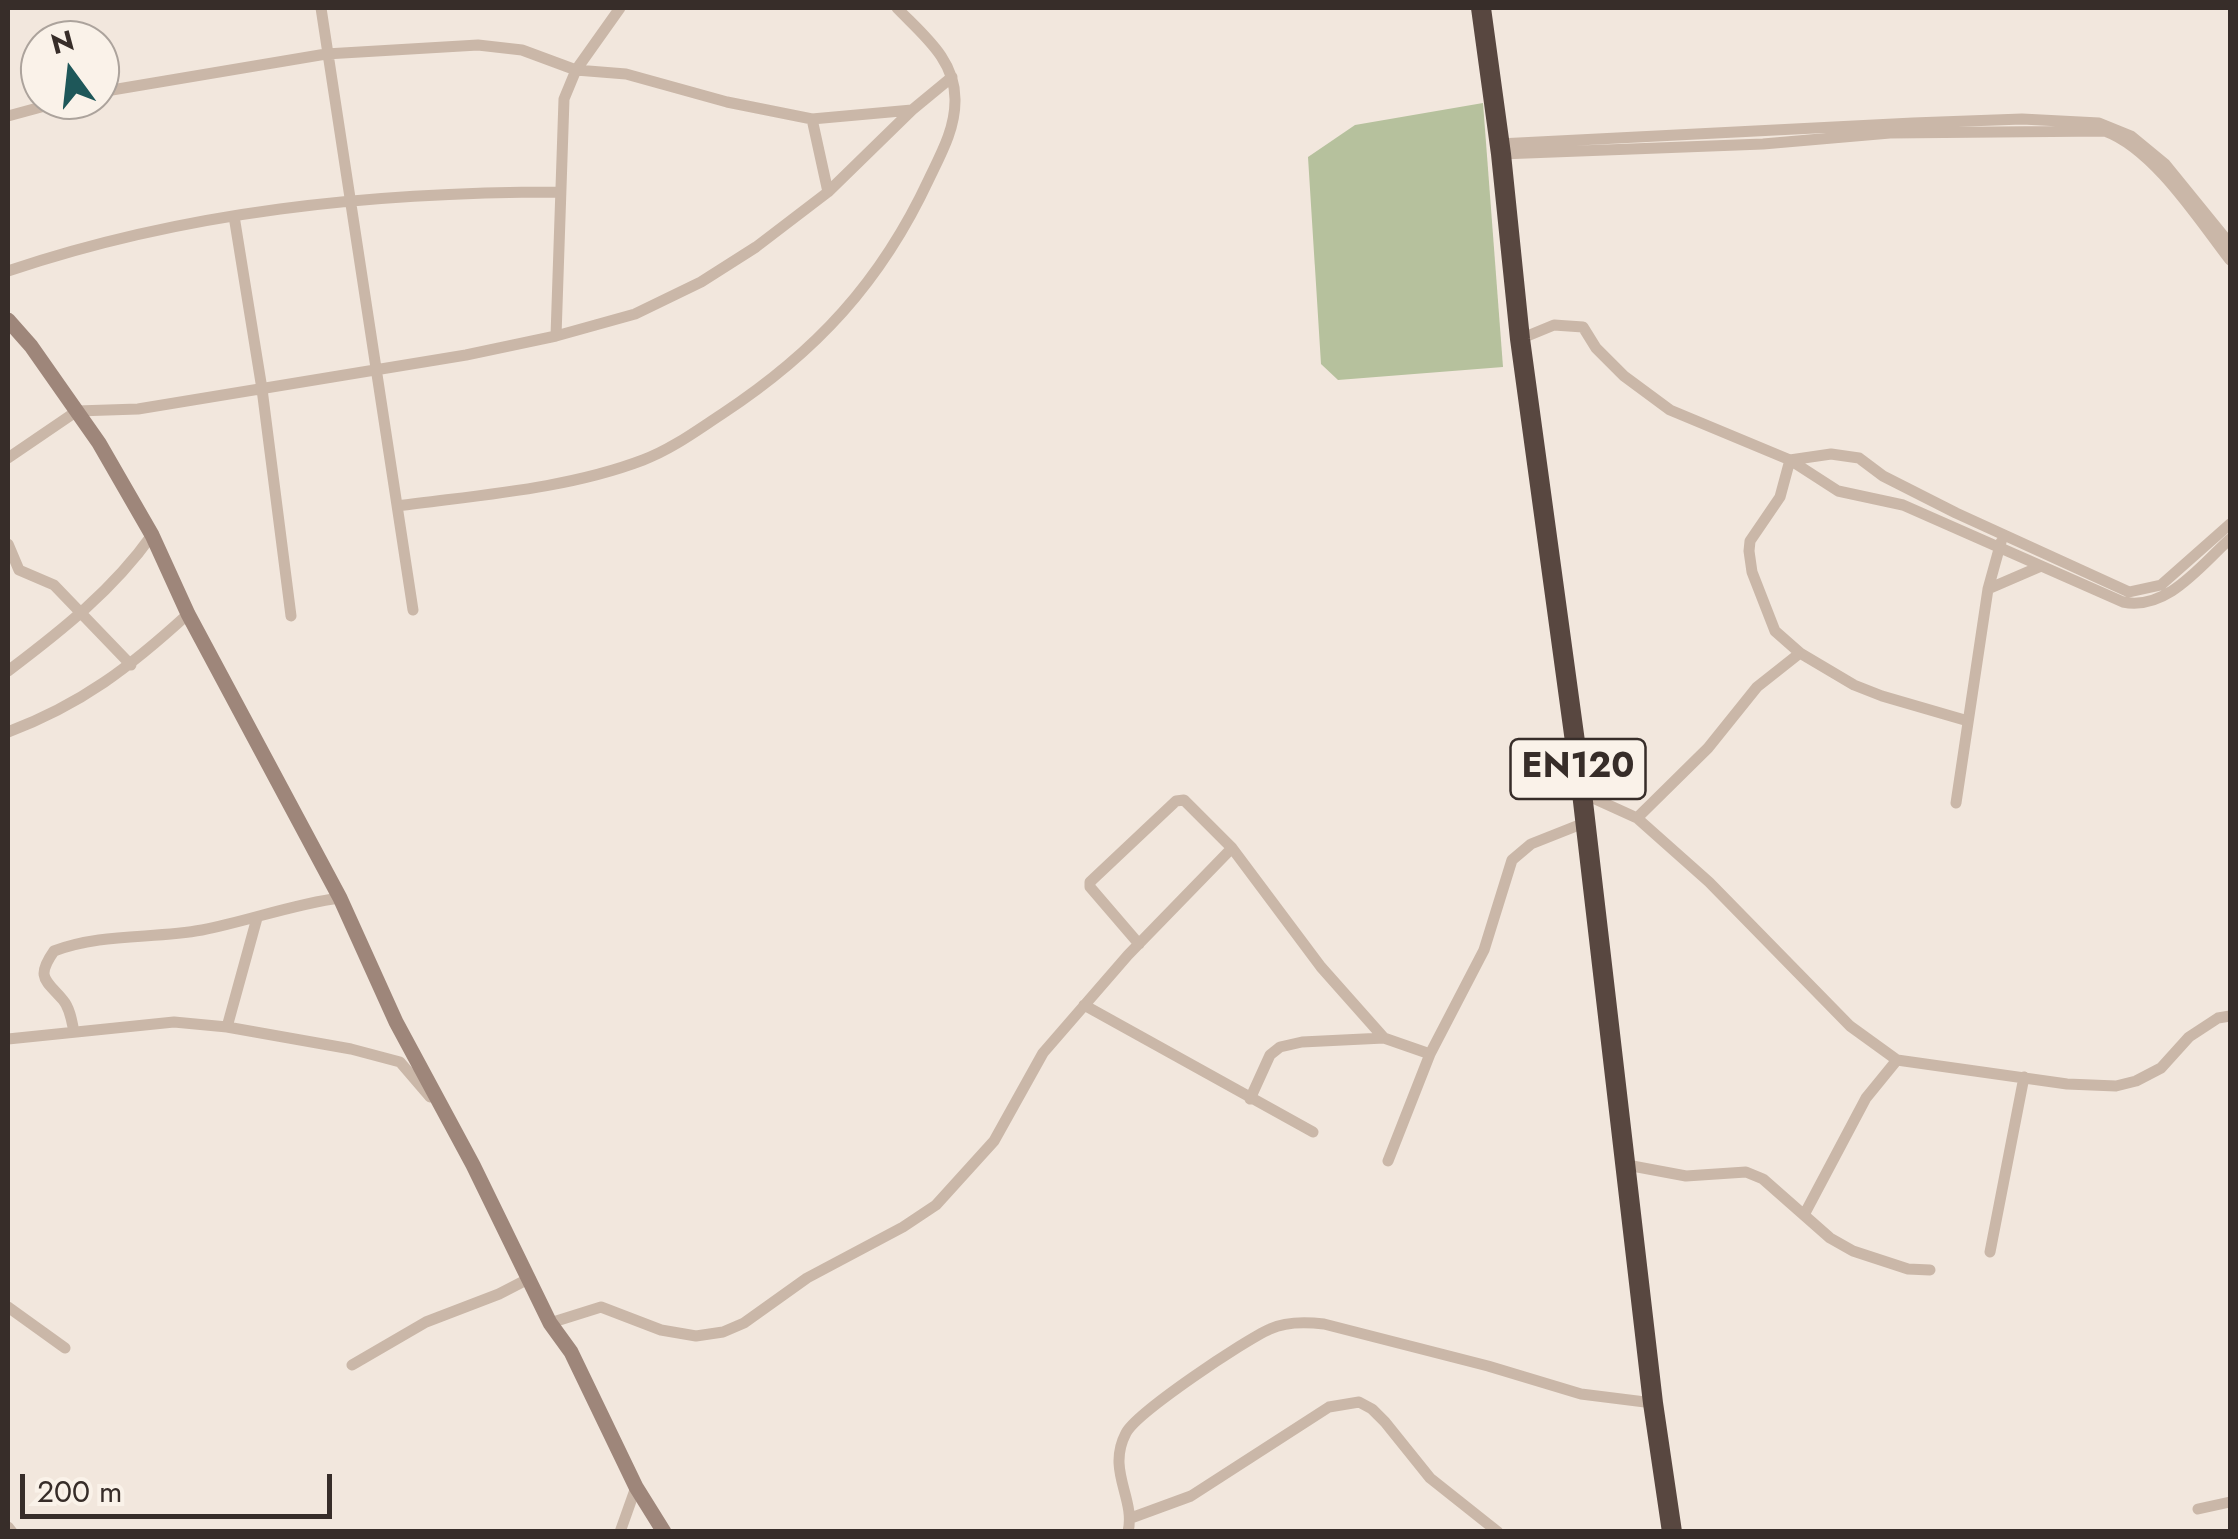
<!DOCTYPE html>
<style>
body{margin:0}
#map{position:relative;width:2238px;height:1539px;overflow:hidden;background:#f2e7dd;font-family:Jost,sans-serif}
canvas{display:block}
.frame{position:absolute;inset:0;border:10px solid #372d29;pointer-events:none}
.north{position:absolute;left:20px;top:20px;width:100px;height:100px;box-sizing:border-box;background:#faf2e9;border:2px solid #aca39c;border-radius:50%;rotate:345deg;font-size:28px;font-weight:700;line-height:40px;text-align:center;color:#372d29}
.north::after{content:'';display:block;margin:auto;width:35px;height:45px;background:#1e5759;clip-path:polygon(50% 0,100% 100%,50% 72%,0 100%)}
.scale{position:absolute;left:20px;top:1474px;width:312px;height:45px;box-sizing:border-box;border:5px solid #372d29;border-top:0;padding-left:12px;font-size:30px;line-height:35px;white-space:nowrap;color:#372d29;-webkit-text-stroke:8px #faf2e9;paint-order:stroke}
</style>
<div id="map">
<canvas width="2238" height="1539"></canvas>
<div class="frame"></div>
<div class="north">N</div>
<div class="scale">200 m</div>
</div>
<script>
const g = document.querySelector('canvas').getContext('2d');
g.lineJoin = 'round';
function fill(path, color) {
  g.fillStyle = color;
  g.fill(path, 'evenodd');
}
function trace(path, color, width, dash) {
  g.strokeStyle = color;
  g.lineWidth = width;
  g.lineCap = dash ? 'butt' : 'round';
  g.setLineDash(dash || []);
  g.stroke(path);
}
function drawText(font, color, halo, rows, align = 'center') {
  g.font = font + ' Jost,sans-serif';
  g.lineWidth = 8;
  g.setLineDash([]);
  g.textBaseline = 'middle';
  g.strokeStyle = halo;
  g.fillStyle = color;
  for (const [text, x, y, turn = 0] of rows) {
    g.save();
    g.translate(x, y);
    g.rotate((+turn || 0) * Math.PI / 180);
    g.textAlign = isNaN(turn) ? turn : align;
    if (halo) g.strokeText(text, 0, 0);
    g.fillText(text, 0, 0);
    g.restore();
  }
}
fill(new Path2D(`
 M1483,103L1503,367L1338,380L1321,364L1308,157L1355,125Z`), '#b6c19d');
trace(new Path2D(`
 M321,8L413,610
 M100,92L326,54L478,45L522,50L576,70L626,74L727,102L812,119L912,110
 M8,116L67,100
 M812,119L828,192
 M1499,144L1913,123L2022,119L2099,123L2131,136L2165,164L2230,244
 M1501,154L1763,144L1890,133L2105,131C2154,149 2199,220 2230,260
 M234,216L262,389L291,616
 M8,271C186,211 372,192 559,192
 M556,336L564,99L576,70L620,8
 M1520,339L1554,325L1583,327L1596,348L1624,376L1670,410L1790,460L1838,491L1903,505L2123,602C2167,611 2200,566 2230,539
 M8,458L77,411L138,409L466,355L556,336L635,314L701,282L756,247L828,192L912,110L952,77
 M1790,460L1831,454L1859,458L1883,476L1956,513L2129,592L2161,585L2230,524
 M1790,460L1780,497L1750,541L1749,551L1752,572L1775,631L1800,653
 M398,506C478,495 567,489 643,460C672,449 696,431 722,414C816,352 881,282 929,179C941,154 955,129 955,101C956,60 923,35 897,8
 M8,544L19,570L54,585L131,665
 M1988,589L2039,567
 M8,671C61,631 113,590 152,535
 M8,732C82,704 130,667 188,614
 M1582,793L1637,818L1709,882L1850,1026L1897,1060L2067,1084L2116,1086L2136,1081L2161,1068L2189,1037L2218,1018L2230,1016
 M1956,803L1988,589L2001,542
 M1637,818L1708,748L1757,687L1800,653L1854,685L1882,696L1968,721
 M1139,944L1090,887V882L1176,801L1184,800L1232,848L1321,967L1384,1038
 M1084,1005L1313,1132
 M227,1027L257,918
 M74,1032C72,1022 70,1008 63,1000C46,980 35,978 54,951C102,933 152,939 202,930C249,921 293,904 340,898
 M8,1039L174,1022L227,1027L351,1049L400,1062L430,1097
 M1250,1099L1270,1055L1280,1047L1302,1042L1384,1038L1430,1054
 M1388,1161L1430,1054L1484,950L1512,860L1531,844L1584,823
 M1627,1165L1686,1176L1746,1172L1763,1179L1830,1238L1853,1251L1908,1269L1930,1270
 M1804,1215L1866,1098L1897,1060
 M1990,1252L2024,1077
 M8,1307L65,1348
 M550,1323L601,1307L661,1330L696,1336L723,1332L744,1323L807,1278L903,1227L936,1205L994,1141L1043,1053L1128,955L1232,848
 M352,1365L426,1322L499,1294L530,1278
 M2198,1509L2230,1502
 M1131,1518L1191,1496L1329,1407L1359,1402L1372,1409L1385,1422L1430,1478L1498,1532
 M8,1527L12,1532
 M620,1532L636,1487
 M1128,1532C1136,1498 1106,1471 1126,1433C1137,1412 1245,1340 1270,1329C1287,1321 1307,1322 1324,1324L1488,1366L1581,1394L1653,1403`), '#cab7a8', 11);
trace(new Path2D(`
 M8,320L31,346L99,443L152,535L188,614L340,898L396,1022L473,1165L550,1323L571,1352L636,1487L664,1532`), '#9e867a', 15);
trace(new Path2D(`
 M1481,8L1501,154L1520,339L1582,793L1653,1403L1672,1532`), '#584740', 20);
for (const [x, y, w] of [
 [1578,769,135]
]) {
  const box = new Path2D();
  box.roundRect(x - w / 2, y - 30, w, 60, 8);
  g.fillStyle = '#faf2e9';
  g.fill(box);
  trace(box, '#372d29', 2.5);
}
drawText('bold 35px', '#372d29', null, [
 ["EN120",1578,769]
]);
</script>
